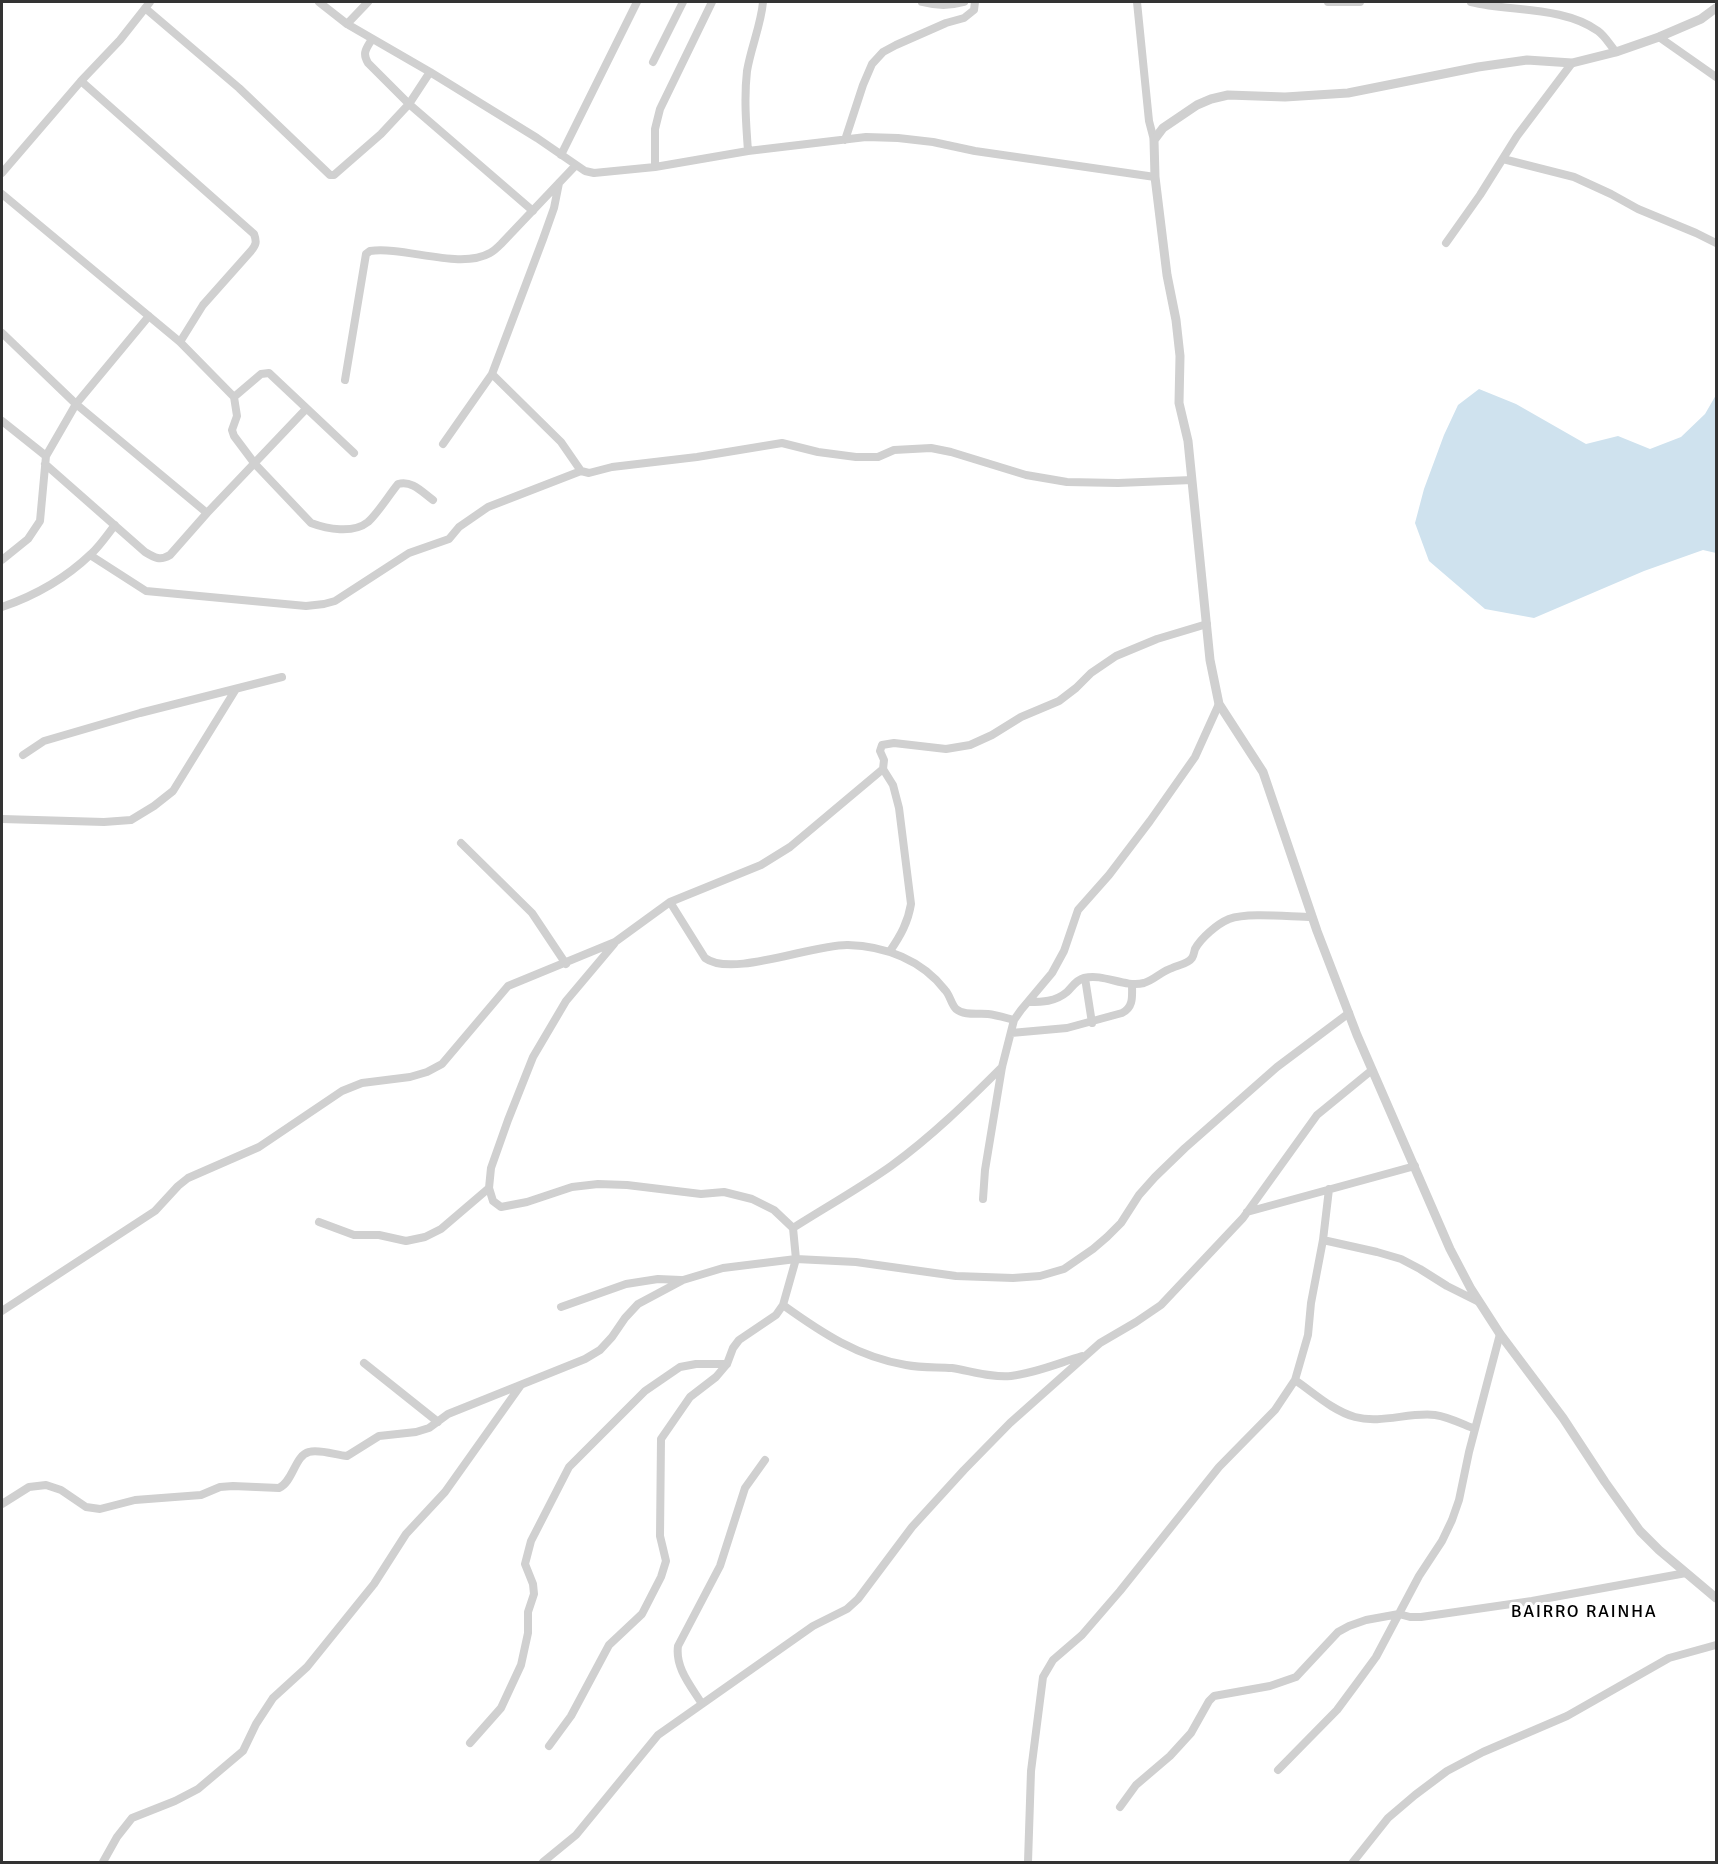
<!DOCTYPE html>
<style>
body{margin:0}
#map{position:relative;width:1718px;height:1864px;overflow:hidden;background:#fff;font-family:Signika,sans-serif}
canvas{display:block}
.frame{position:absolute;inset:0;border:3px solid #333;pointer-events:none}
</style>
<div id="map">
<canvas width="1718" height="1864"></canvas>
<div class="frame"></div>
</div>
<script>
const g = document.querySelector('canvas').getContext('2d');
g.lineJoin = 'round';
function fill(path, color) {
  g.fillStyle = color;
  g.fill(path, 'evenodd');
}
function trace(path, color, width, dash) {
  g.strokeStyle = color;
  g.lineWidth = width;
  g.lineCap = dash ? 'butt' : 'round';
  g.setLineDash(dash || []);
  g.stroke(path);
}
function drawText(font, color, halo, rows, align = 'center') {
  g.font = font + ' Signika,sans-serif';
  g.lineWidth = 6;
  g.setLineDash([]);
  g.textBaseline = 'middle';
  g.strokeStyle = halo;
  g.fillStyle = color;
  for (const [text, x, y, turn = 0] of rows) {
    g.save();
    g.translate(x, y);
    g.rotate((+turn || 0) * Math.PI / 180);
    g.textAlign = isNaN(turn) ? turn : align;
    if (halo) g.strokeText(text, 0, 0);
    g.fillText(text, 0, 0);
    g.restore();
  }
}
fill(new Path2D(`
 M1479,389L1516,404L1586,444L1618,436L1650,449L1681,437L1705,414L1716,395V553L1703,550L1644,571L1534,618L1485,609L1429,561L1415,523L1424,489L1444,435L1458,405Z`), '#cfe2ee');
trace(new Path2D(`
 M319,2L347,24L430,72L537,138L585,171L594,173L655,167L748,151L866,137L898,138L933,142L975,151L1155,177
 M922,2C937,6 950,6 964,2
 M1137,2L1149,121L1154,140
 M1328,2H1360
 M1471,2C1511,12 1563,6 1598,31C1605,36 1610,45 1616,52
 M145,8L239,88L330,175H334L381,134L409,104L430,72
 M347,24L368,2
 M1659,37L1716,77
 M372,39C366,49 362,53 368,63L409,104L533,211
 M653,62L683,2
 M81,81L254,234C257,242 256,245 251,251L203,305L180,342
 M845,140L863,85L872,64L883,52L896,45L946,23L964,18L974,10L975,2
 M748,151C746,124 744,97 747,71C751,47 761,25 763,2
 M561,155L637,2
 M1503,159L1574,177L1611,194L1638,209L1696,233L1716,243
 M655,167V129L660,109L712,2
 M2,173L81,81L120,40L150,2
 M2,194L180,342L234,397L237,416L232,430L234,436L255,464L311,523C327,529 353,534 368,522C378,513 389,495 398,484C412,480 422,492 433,500
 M1446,243L1480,195L1517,136L1572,63
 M2,333L76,404L207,513
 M492,374L561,442L581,471
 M345,380L366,254L370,251C404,246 460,270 490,253C494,251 498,247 501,244L576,165
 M234,397L261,374L269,373L354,453
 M2,421L46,456
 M443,444L492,374L543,239L554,208L559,183
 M45,464L145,552C155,558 160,561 170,555L207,513L306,409
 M90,555L146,591L306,606L324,604L335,601L409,553L449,539L459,527L488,507L581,471L589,473L612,467L697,457L782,443L818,452L856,457H878L894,450L931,448L951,452L1026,475L1067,482L1118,483L1192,480
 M2,560L28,539L40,521L46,456L76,404L149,316
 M2,607C34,596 66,578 91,554C100,546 107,535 115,525
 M23,755L44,741L140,713L282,677
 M883,769L893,785L899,808L911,904C908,922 901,935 890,951
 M2,819L104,822L131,820L154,806L173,791L236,689
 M461,843L532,913L566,964
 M670,902L705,958C732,978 813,944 848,945C885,946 922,960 945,990C950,995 951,1004 956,1009C964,1016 978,1013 988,1014C997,1015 1006,1018 1014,1020
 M1085,978L1092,1023
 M1028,1002C1042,1002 1055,1002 1067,992C1072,987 1076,980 1084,978C1104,973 1124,988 1144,983C1154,980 1162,971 1172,968C1178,965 1188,964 1192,958C1194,955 1194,952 1195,949C1201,938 1217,924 1229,919C1248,912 1291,917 1312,917
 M1011,1033L1067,1028L1122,1013C1134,1007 1132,996 1132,984
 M983,1199L985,1170L1002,1067L1014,1020L1021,1010L1052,973L1064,951L1078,910L1109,875L1150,821L1195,757L1219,704
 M1247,1212L1415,1166
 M319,1222L354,1235H379L406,1241L425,1237L441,1229L489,1188
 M793,1228C826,1207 860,1188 891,1166C931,1137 967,1102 1002,1067
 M1323,1240L1377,1252L1401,1259L1420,1269L1447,1286L1479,1302
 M783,1305C822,1333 858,1357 906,1365C921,1368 937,1367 952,1368C971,1371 992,1378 1011,1376C1036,1373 1059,1363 1082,1356
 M561,1307L626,1284L658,1279L681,1280
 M2,1311L155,1211L178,1186L188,1178L259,1147L342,1091L362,1083L410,1077L427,1072L442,1064L508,986L615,942L670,902L761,865L790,847L883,769L884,760L880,751L882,745L894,743L946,749L970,745L992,735L1021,717L1059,701L1076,688L1091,673L1116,656L1157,639L1207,624
 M364,1363L438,1422
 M1295,1380C1314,1393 1333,1411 1355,1417C1381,1424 1409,1412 1435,1415C1449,1417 1462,1424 1475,1429
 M2,1504L29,1487L46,1485L61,1490L86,1507L100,1509L135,1500L201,1495L220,1487L233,1486L279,1488C293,1482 295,1455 309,1452C319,1449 336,1455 347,1456L379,1436L416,1432L429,1428L448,1414L585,1359L600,1350L612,1337L625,1318L638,1304L683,1280L723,1268L796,1259L856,1262L956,1276L1013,1278L1040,1276L1064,1269L1093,1249L1107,1237L1121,1223L1139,1195L1155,1177L1185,1148L1277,1067L1349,1013
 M702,1704C691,1686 675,1668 678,1646L720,1566L745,1488L765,1460
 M470,1743L501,1708L521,1665L528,1633V1612L534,1594L533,1584L525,1564L531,1541L569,1467L645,1391L680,1367L696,1364H727
 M549,1746L571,1716L609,1645L642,1614L661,1577L666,1561L660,1536L661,1439L690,1397L716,1377L727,1364L733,1348L739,1340L776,1315L783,1305L796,1259L793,1228L774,1210L752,1199L724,1192L701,1194L627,1185L598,1184L572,1187L527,1202L501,1207L493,1201L489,1188L491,1168L508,1120L533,1057L566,1001L614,944
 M1278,1770L1337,1710L1357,1683L1376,1657L1419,1576L1442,1541L1452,1520L1459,1500L1469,1452L1500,1334
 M1120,1807L1136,1785L1170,1756L1191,1733L1209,1701L1214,1696L1270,1686L1296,1677L1338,1632L1349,1626L1366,1620L1399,1614L1410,1617H1421L1532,1601L1686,1573
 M103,1862L117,1837L132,1818L175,1801L198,1789L243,1751L256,1724L273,1698L307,1667L374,1584L406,1534L445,1492L521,1385
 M543,1862L576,1835L658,1735L813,1626L847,1609L858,1599L912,1527L964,1470L1010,1423L1100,1343L1136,1322L1161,1305L1243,1218L1317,1115L1372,1070
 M1028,1862L1031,1771L1043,1677L1053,1660L1082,1635L1120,1591L1219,1467L1275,1410L1295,1380L1308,1335L1311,1303L1323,1240L1329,1189
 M1353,1862L1388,1818L1415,1795L1447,1771L1483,1752L1567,1716L1669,1658L1716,1645`), '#d0d0d0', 8);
trace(new Path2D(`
 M1716,8L1701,19L1659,37L1616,52L1572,63L1527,60L1478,67L1348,93L1285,97L1228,95L1211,99L1197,105L1163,128L1154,140L1155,177L1167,275L1176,320L1180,356L1179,403L1188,441L1210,660L1219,704L1263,772L1317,931L1357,1035L1450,1249L1471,1289L1500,1334L1563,1418L1605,1482L1640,1531L1659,1550L1716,1598`), '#d0d0d0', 9);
g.letterSpacing = '1.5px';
drawText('18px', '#000', '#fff', [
 ["BAIRRO RAINHA",1584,1612]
]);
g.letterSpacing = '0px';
</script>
